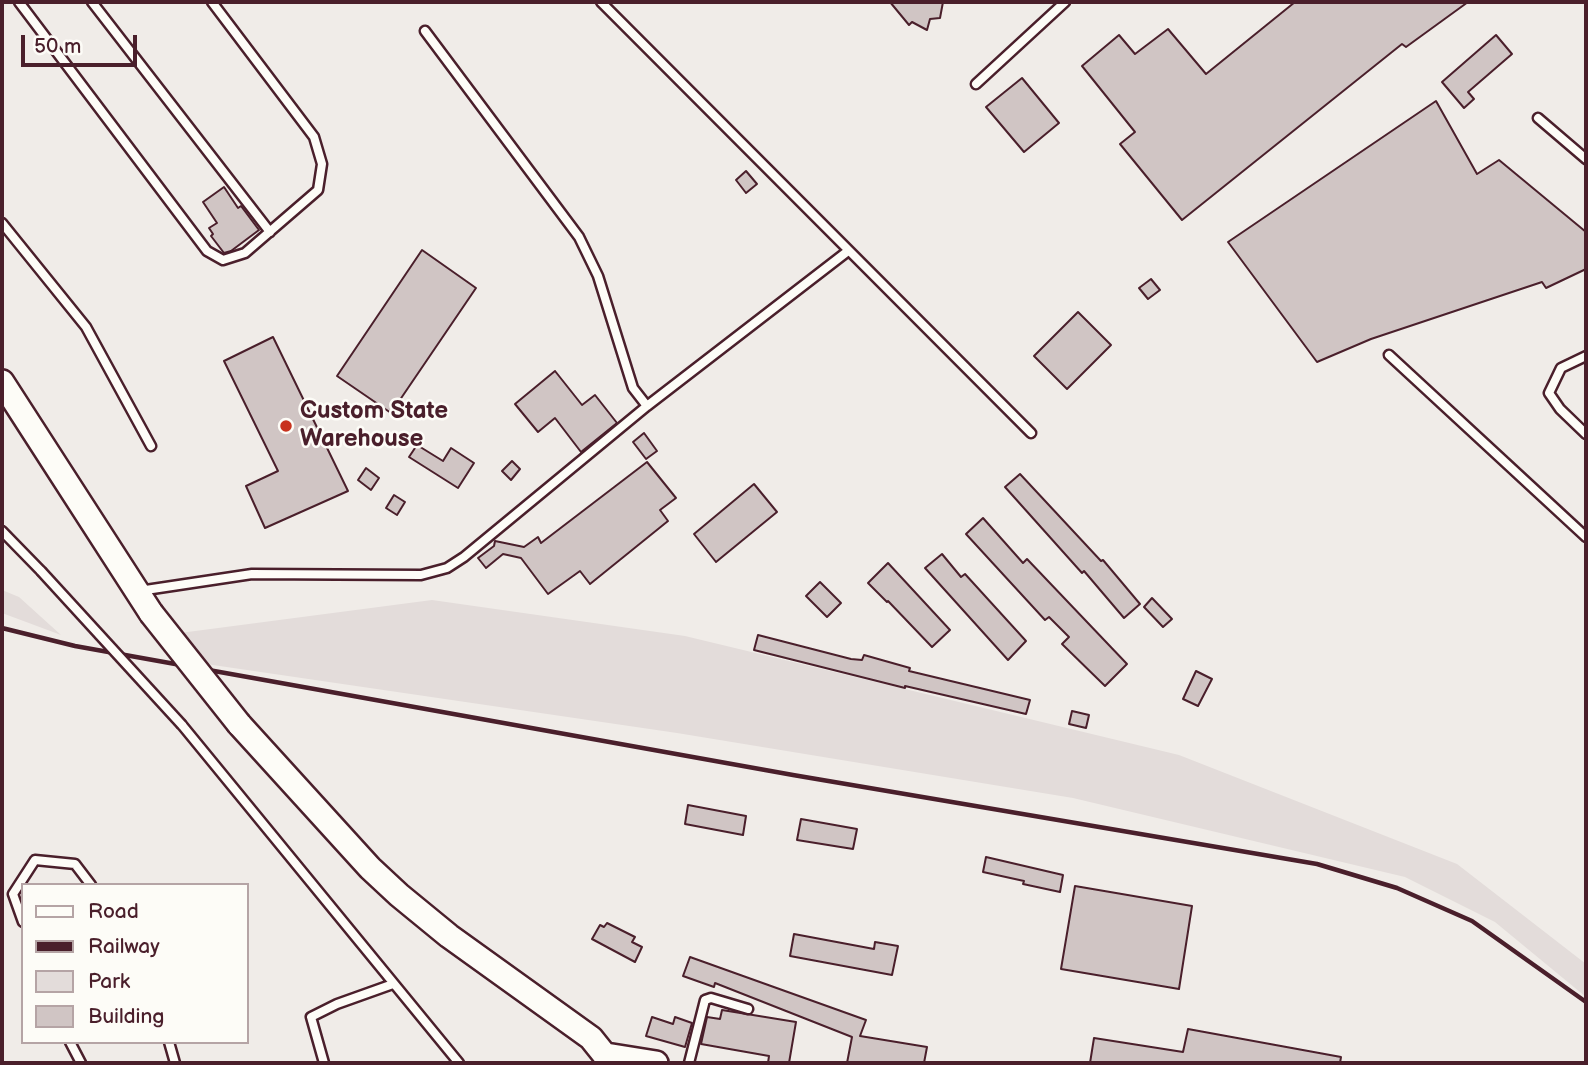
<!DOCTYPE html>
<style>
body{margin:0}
#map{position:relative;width:1588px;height:1065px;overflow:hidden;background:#fdfcf7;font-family:"Balsamiq Sans",sans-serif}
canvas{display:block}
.frame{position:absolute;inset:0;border:4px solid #4a1f2b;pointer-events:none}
.legend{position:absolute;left:21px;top:883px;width:228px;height:161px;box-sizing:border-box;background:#fdfcf7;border:2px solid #b5a4a5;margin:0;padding:9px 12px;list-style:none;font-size:21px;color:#4a1f2b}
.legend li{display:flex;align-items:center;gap:14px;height:35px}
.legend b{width:35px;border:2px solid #b5a4a5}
.scale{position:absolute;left:21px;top:35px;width:116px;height:32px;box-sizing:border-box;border:4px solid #4a1f2b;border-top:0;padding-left:9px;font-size:21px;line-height:24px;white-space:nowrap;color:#4a1f2b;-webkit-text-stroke:5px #fdfcf7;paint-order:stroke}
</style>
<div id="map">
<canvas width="1588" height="1065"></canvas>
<div class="frame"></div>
<ul class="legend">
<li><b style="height:9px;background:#fdfcf7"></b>Road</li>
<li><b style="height:9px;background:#4a1f2b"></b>Railway</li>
<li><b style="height:19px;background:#e3dcda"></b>Park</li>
<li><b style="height:19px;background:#d0c5c4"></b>Building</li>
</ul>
<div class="scale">50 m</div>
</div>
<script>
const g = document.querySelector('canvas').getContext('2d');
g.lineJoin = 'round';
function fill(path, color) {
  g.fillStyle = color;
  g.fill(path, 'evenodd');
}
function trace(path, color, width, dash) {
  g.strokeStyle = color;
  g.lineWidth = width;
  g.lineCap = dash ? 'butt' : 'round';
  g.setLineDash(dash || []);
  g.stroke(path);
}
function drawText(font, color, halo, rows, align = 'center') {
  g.font = font + ' "Balsamiq Sans",sans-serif';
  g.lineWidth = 5;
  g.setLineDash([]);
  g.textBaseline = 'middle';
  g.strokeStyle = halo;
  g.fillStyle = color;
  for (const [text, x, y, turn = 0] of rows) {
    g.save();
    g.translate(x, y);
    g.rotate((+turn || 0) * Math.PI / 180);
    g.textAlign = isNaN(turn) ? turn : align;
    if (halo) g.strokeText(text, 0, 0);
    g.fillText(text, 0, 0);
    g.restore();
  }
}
fill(new Path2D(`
 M2,2H1586V1063H2ZM23,885H247V1042H23Z`), '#f0ece8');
fill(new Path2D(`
 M2,590L19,597L61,635L2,613Z
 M432,600L685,636L1179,755L1457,864L1586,964V997L1495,922L1405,877L1073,798L677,733L206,664L180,633Z`), '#e3dcda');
const building = new Path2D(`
 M890,2H943L940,18L930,19L927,30L912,22L909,25Z
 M1295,2H1468L1406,47L1402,44L1182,220L1120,144L1135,132L1082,66L1119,35L1135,54L1168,29L1206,74Z
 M1496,35L1512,54L1468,92L1474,99L1464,108L1442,82Z
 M1022,78L1059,123L1024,152L986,107Z
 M1436,101L1477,174L1499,160L1586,232V269L1546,288L1542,282L1371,339L1317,362L1228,242Z
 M746,171L757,184L746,193L736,180Z
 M224,187L238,208L241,206L259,230L231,251L224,253L211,236L213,234L209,228L217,223L203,202Z
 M422,250L476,288L391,413L337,376Z
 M1151,279L1160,290L1148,299L1139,288Z
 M1078,312L1111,345L1067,389L1034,356Z
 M273,337L348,491L265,528L246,486L278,471L224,361Z
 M555,371L582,405L595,395L617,423L581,452L555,418L538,432L515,404Z
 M644,433L657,451L646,459L633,442Z
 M417,445L443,461L451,448L474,463L458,488L409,457Z
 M512,461L520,469L511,480L502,471Z
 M647,462L676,498L660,510L668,521L590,584L580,571L548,594L521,558L503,554L486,568L478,558L494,546L495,541L524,547L538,537L541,543Z
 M366,468L379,478L371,490L358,480Z
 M1020,474L1101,561L1103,560L1140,604L1124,618L1084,571L1082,573L1005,487Z
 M754,484L777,512L716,562L694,534Z
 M394,495L405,502L397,515L386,508Z
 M983,518L1023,563L1027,559L1127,664L1105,686L1062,644L1069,637L1049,617L1045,620L966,534Z
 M942,554L961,577L965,574L1026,641L1008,660L925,568Z
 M888,563L950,630L932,647L888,601L887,602L868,583Z
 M820,582L841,603L827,617L806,596Z
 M1152,598L1172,619L1163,627L1144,607Z
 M758,635L851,659L862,660L864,655L910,668L909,671L1030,700L1026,714L905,686V688L754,650Z
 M1196,671L1212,679L1198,706L1183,699Z
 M1072,711L1089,715L1086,728L1069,724Z
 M688,805L746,816L743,835L685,824Z
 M801,819L857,829L853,849L797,840Z
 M986,857L1063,875L1060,892L1023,884L1024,881L983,872Z
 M1075,886L1192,906L1179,989L1061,969Z
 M607,923L635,937L632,942L642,947L635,962L592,939L600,925L604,927Z
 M794,934L874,949L875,942L898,946L892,975L790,956Z
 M690,957L866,1020L860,1036L927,1047L924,1063H847L852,1037L715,983L714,987L683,976Z
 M722,1010L796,1022L789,1063H768L769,1056L701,1044L707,1017L720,1019Z
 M652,1017L673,1024L675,1017L692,1023L685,1047L646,1036Z
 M1188,1029L1341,1057L1340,1063H1090L1094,1038L1183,1052Z`);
fill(building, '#d0c5c4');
trace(building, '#4a1f2b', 2);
const service = new Path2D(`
 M19,2L207,251L223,260L245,253L318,190L322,164L314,137L212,2
 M92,2L270,232
 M601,2L1031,433
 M425,31L579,237L598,276L633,388L647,406
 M976,84L1065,2
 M1538,118L1586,159
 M2,223L86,327L151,446
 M1389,355L1586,537
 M1586,356L1561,368L1549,393L1560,409L1586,434
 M2,531L41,571
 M139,591L252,574L421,575L447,568L464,557L647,406L848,251
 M182,725L459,1063
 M23,922L13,894L35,860L75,864L91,885
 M70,1042L81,1063
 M169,1042L175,1063
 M324,1063L311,1017L337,1004L393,984
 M689,1063L705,1000L711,998L748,1009`);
const secondary = new Path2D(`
 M2,382L151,613
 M239,724L370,868L399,895L449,936L591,1038L611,1063
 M606,1055L656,1063`);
trace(service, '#4a1f2b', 13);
trace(secondary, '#4a1f2b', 28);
trace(service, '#fdfcf7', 8);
trace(secondary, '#fdfcf7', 23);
trace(new Path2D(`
 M2,628L75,646L793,775L1317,864L1397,888L1472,921L1586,1002`), '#4a1f2b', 4.5);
const serviceBridge = new Path2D(`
 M41,571L182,725`);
const secondaryBridge = new Path2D(`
 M151,613L239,724`);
trace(serviceBridge, '#4a1f2b', 13, []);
trace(secondaryBridge, '#4a1f2b', 28, []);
trace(serviceBridge, '#fdfcf7', 8);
trace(secondaryBridge, '#fdfcf7', 23);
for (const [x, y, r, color] of [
 [286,426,7,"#c8321e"]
]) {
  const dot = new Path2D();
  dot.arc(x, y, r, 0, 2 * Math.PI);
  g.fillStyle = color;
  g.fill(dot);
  trace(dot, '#fdfcf7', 2.5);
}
drawText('bold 24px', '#4a1f2b', '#fdfcf7', [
 ["Custom State",300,412],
 ["Warehouse",300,440]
], 'left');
</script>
